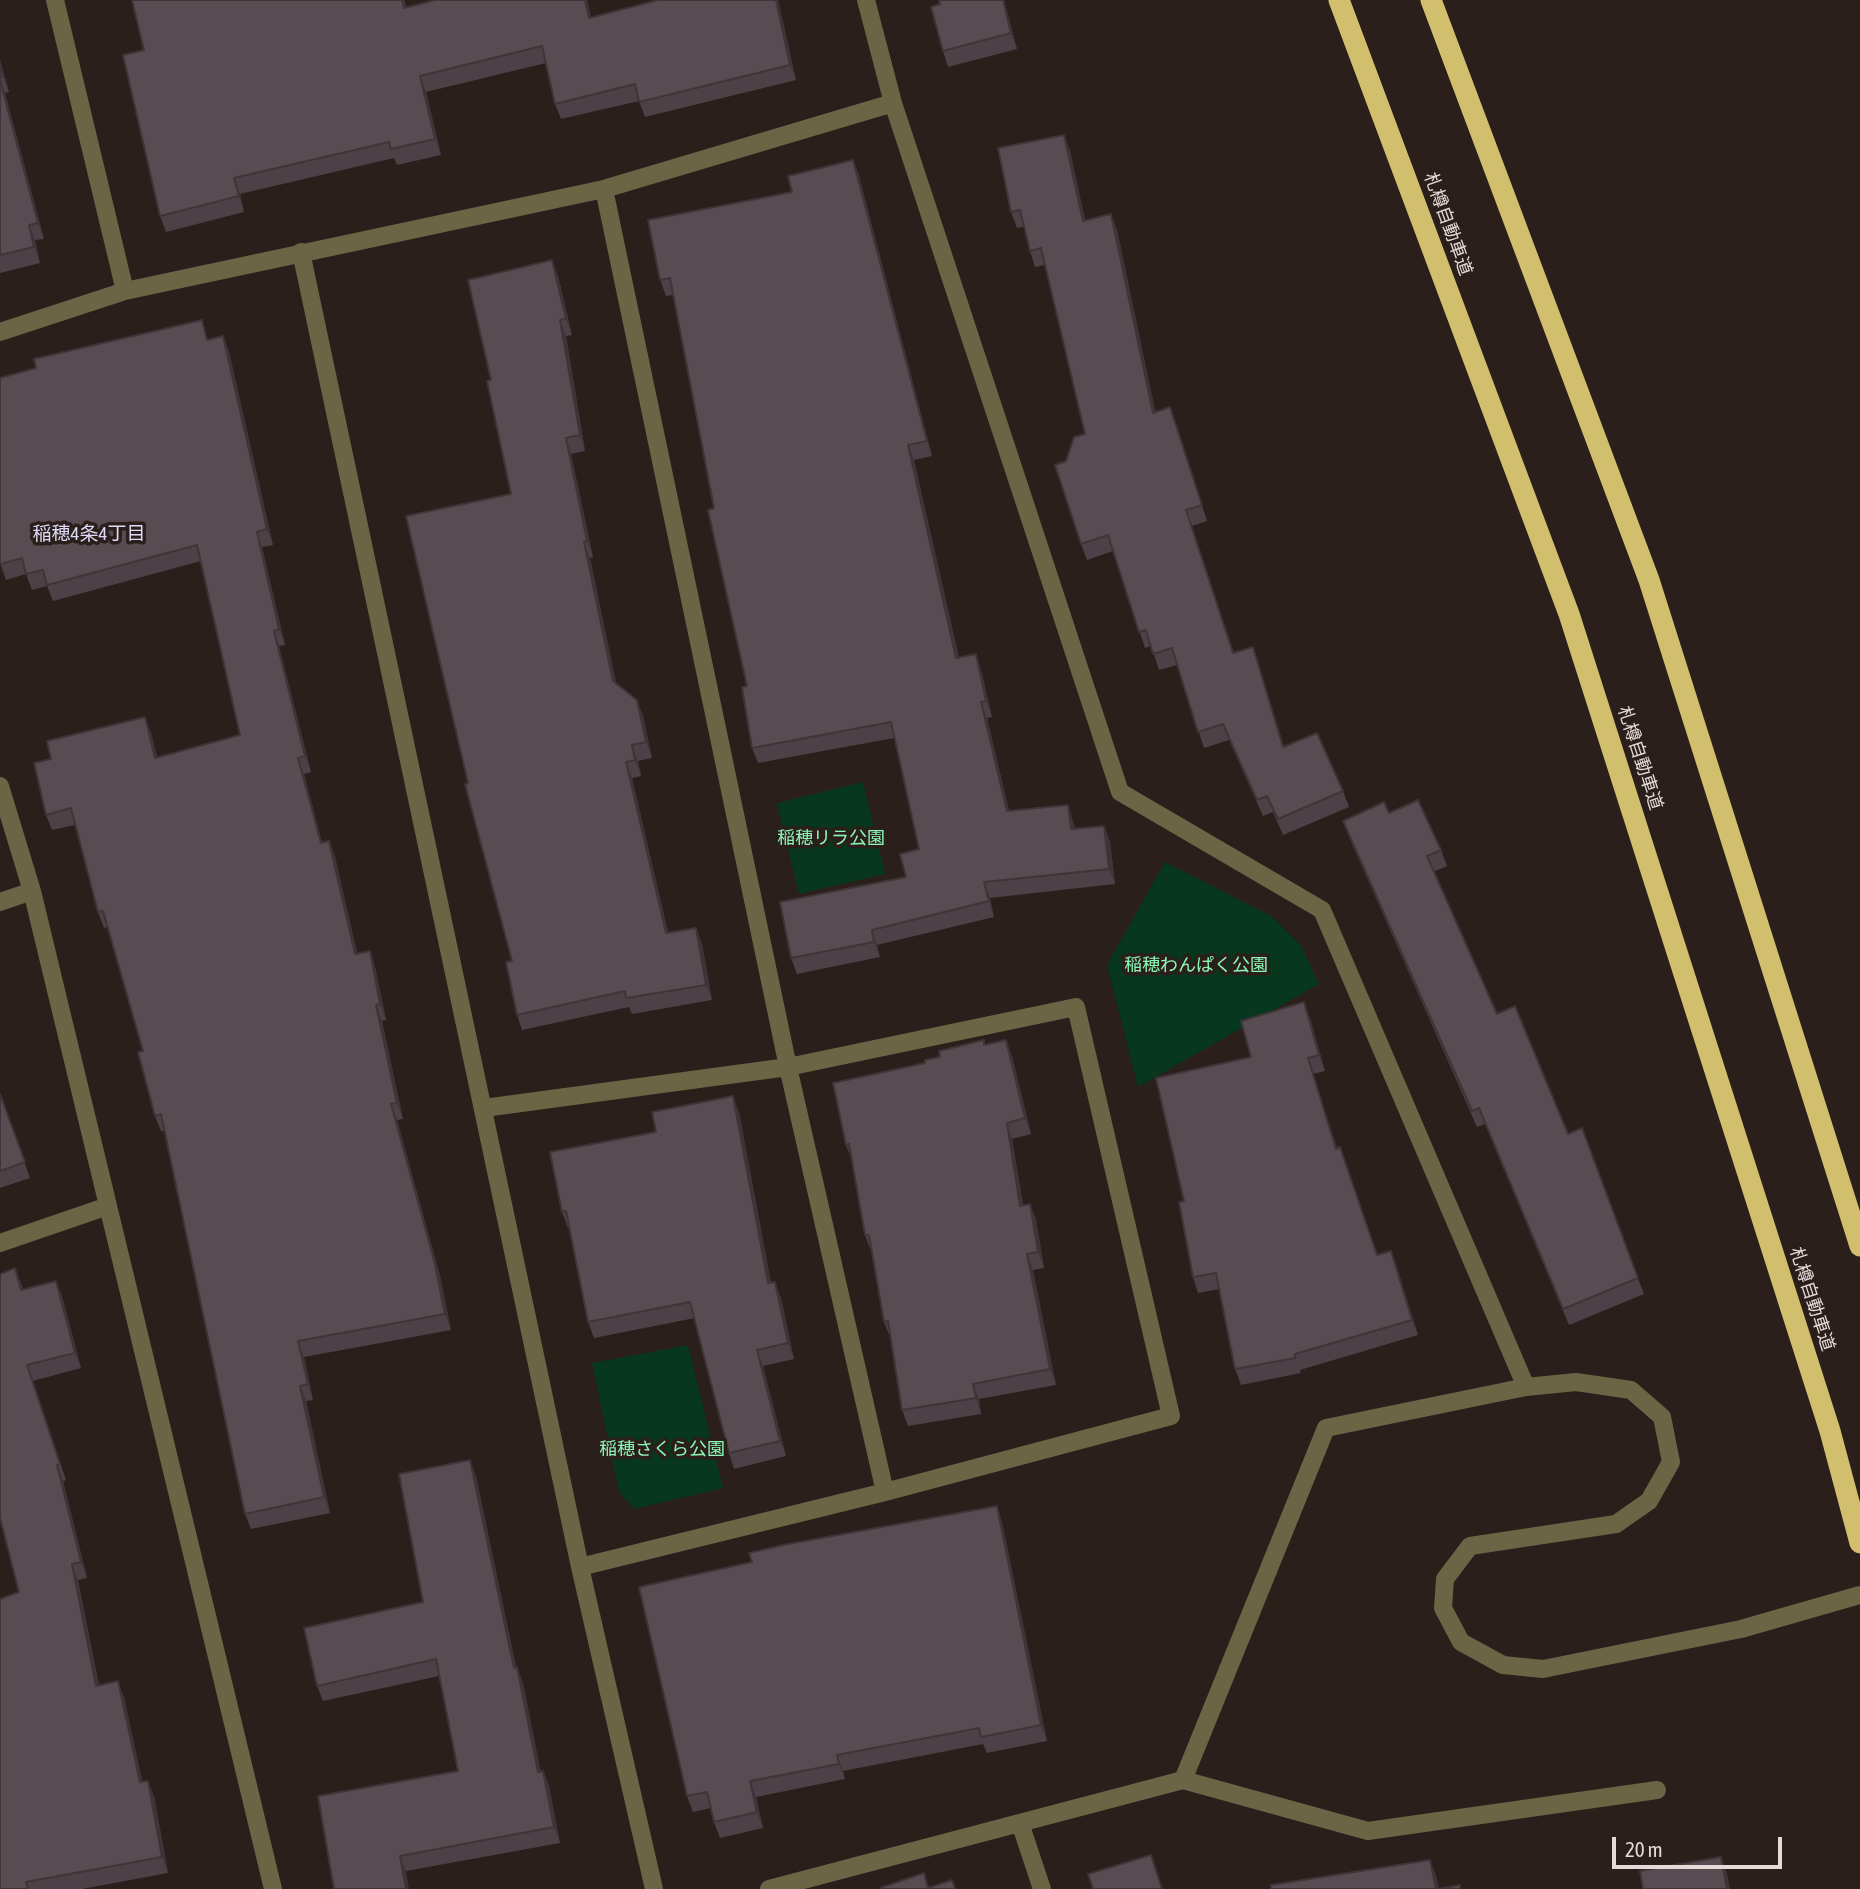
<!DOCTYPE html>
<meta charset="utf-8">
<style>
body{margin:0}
#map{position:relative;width:1860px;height:1889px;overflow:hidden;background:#2a1f1b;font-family:"Asap Condensed",sans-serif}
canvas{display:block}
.scale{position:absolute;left:1612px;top:1837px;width:170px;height:32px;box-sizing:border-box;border:4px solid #e3dbd8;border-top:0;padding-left:9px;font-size:21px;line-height:24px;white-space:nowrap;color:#e3dbd8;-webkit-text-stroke:5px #2a1f1b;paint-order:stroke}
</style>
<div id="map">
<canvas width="1860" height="1889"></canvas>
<div class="scale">20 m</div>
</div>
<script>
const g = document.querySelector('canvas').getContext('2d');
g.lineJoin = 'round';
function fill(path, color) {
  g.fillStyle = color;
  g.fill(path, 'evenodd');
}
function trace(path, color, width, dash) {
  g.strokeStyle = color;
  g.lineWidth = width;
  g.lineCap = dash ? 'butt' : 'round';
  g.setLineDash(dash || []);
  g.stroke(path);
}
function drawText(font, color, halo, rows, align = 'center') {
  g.font = font + ' "Asap Condensed","Noto Sans JP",sans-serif';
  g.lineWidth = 7;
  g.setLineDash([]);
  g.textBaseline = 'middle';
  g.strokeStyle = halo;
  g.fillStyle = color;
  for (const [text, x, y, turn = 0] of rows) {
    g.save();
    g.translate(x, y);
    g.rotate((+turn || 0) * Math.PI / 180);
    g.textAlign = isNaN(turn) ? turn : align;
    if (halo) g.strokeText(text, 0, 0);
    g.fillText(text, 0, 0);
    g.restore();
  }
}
fill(new Path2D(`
 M863,782L885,874L799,894L777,803Z
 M1165,862L1273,917L1301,946L1319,984L1138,1087L1107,965Z
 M688,1345L723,1488L634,1509L619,1492L592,1363Z`), '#07371e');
trace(new Path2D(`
 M55,0L125,291
 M866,0L893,103L1120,792L1322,910L1526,1387
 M604,189L788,1067L885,1492
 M301,252L580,1567L654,1889
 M0,332L125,291L604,189L893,103
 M0,786L32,891L273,1889
 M0,902L32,891
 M484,1108L788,1067L1076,1007L1171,1416L885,1492L580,1567
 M0,1243L108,1206
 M1183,1780L1326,1428L1526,1387L1576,1382L1631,1390L1662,1417L1671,1462L1649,1501L1616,1524L1470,1546L1445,1579L1443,1608L1461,1642L1503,1665L1543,1669L1741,1629L1860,1595
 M1020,1823L1042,1889
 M769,1889L1183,1780L1368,1831L1657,1790`), '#6b6445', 18);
trace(new Path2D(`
 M1339,0L1569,614L1830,1431L1860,1543
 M1431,0L1649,580L1860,1246`), '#d2bf6e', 21);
fill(new Path2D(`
 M132,0H404L406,7L435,0H587L591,17L778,0L796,80L645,117L639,101L561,119L555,104L546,63L426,92L441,155L397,165L394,158L240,194L244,212L166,232L160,216L144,50Z
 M939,0H1004L1017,49L948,67L943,51Z
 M0,60L9,92L5,93L44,239L35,240L40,263L0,273Z
 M1064,135L1070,151L1085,220L1111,214L1117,230L1155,412L1176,423L1207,521L1192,526L1234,653L1258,662L1284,747L1343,791L1349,807L1283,835L1273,812L1263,816L1229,740L1204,748L1177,665L1159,670L1151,646L1145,648L1113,551L1087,560L1081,544L1066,461L1085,434L1045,265L1035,267L1030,251L1024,227L1017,228L1011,212Z
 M853,160L859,176L932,456L914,460L959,658L981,670L992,717L987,718L1009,811L1073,821L1075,829L1104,826L1110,842L1115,884L990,898L994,917L877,945L880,957L797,974L791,958L906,877L919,849L894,738L758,763L752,748L747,686L673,295L666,296L660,280L792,192Z
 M552,260L558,276L572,335L566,336L585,451L571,454L593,557L590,558L616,683L637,700L643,716L652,758L638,761L641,776L632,778L668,933L696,928L702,944L712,1000L632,1014L629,1007L522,1030L517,1015L512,961L468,783L511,494Z
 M223,336L229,352L273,545L262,547L285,645L279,646L311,772L304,774L322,843L329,841L335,857L357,953L375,967L386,1020L382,1021L403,1119L397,1120L440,1276L451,1330L304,1357L313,1400L306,1401L330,1513L251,1529L245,1514L164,1131H161L155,1116L143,1051L107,927L104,928L98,912L75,825L52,830L46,815L151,733L157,757L240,735L201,561L53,601L47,586L32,590L26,574L6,580L0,563L209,340Z
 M1389,813L1441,850L1447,866L1433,872L1497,1014L1568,1134L1582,1128L1644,1294L1569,1325L1485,1124L1477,1127L1349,837L1343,821Z
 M1310,1018L1325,1071L1313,1074L1337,1148L1377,1255L1391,1251L1418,1335L1300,1370L1301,1373L1241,1385L1235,1369L1219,1289L1198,1293L1193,1277L1184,1201L1251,1057Z
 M984,1040L985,1045L1012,1056L1031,1134L1012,1139L1023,1205L1030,1204L1036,1220L1044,1268L1033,1270L1056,1385L979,1399L981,1414L908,1426L902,1410L890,1337L884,1322L872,1251H871L865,1235L852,1160L846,1145L925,1063Z
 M0,1094L30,1178L0,1188Z
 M739,1112L771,1283L781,1298L794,1359L763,1366L786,1456L734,1469L729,1453L695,1318L594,1338L588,1322L569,1227L568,1228L562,1212L656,1132Z
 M15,1268L23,1289L56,1281L62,1296L81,1368L33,1381L66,1480L63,1481L87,1578L78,1580L99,1685L124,1697L142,1782L154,1796L168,1873L82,1889H0L19,1592Z
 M476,1476L516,1667L523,1683L540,1771H543L549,1786L560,1843L406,1871L334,1889L458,1771L439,1676L323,1701L317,1686L423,1602Z
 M1002,1522L1047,1741L987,1753L983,1744L843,1771L845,1779L756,1797L763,1828L720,1838L714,1822L711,1808L693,1812L687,1796Z`), '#4c4147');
fill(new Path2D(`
 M585,0H587L594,33L589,18Z
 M776,0H778L796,80L790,65Z
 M1003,0H1004L1017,49L1011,33Z
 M0,60L9,92L3,76Z
 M420,76L426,92L441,155L435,139Z
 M0,79L5,93L44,239L38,223Z
 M1064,135L1070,151L1088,237L1083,221Z
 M853,160L859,176L932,456L927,441Z
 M234,178L240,194L244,212L239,196Z
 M1111,214L1117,230L1159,428L1153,413Z
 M29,225L35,240L40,263L34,247Z
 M552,260L558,276L572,335L566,319Z
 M560,320L566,336L585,451L580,435Z
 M223,336L229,352L273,545L267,529Z
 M1170,407L1176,423L1207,521L1202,505Z
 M566,438L571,454L593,557L587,541Z
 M908,445L914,460L962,674L956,658Z
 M257,532L262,547L285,645L279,629Z
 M584,542L590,558L619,697L613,681Z
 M274,631L279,646L311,772L305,756Z
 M1253,647L1258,662L1289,763L1283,747Z
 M976,654L981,670L992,717L986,701Z
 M637,700L643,716L652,758L646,742Z
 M981,702L987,718L1013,827L1007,811Z
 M145,717L151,733L161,773L155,758Z
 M632,745L638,761L641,776L635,760Z
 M298,758L304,774L326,859L321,843Z
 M626,762L632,778L672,949L666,933Z
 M1068,805L1073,821L1077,845L1071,829Z
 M1104,826L1110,842L1115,884L1109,869Z
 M329,841L335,857L361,970L355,954Z
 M984,882L990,898L994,917L989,901Z
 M696,928L702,944L712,1000L706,985Z
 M872,930L877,945L880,957L874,942Z
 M370,951L375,967L386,1020L380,1004Z
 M1304,1002L1310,1018L1325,1071L1319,1055Z
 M376,1005L382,1021L403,1119L397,1103Z
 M1006,1040L1012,1056L1031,1134L1025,1118Z
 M733,1096L739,1112L774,1299L768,1283Z
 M391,1104L397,1120L440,1276L451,1330L445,1314Z
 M1007,1123L1012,1139L1026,1222L1020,1206Z
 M1030,1204L1036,1220L1044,1268L1038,1252Z
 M1391,1251L1397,1267L1418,1335L1412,1320Z
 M1027,1254L1033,1270L1056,1385L1050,1369Z
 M56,1281L62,1296L81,1368L75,1353Z
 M775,1282L781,1298L794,1359L788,1343Z
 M298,1341L304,1357L313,1400L308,1384Z
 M757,1350L763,1366L786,1456L780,1441Z
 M973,1384L979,1399L981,1414L976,1398Z
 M300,1386L306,1401L330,1513L324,1497Z
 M470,1460L476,1476L519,1684L514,1668Z
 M57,1465L63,1481L87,1578L81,1562Z
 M997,1506L1002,1522L1047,1741L1041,1725Z
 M72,1564L78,1580L102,1702L96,1686Z
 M517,1667L523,1683L544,1787L538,1772Z
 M118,1681L124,1697L146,1798L140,1782Z
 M837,1755L843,1771L845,1779L839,1764Z
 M543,1771L549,1786L560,1843L554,1827Z
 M148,1781L154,1796L168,1873L162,1857Z
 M750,1781L756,1797L763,1828L757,1812Z
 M400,1856L406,1871L409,1889H406Z
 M1721,1857L1727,1873L1730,1889H1727Z
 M1430,1860L1436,1875L1439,1889H1436Z`), '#3e3539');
const building = new Path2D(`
 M132,0H402L404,8L435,0H585L589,18L658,0H776L790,65L639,102L635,84L555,104L542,46L420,76L435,139L391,149L389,142L234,178L239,196L160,216L123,55L144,50Z
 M939,0H1003L1011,33L943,51L931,7L940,4Z
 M0,64L3,76L0,77Z
 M0,80L38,223L29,225L34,247L0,255Z
 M1064,135L1083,221L1111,214L1153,413L1170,407L1202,505L1186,510L1233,653L1253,647L1283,747L1317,733L1343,791L1278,819L1267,796L1257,800L1223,724L1198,732L1172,648L1153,654L1146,630L1139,632L1108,535L1081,544L1055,465L1066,461L1074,437L1085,434L1041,248L1030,251L1020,210L1011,212L998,148Z
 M853,160L927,441L908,445L956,658L976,654L986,701L981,702L1007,811L1068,805L1071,829L1104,826L1109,869L984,882L989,901L872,930L874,942L791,958L780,902L906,877L900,854L919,849L891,722L752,748L742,687L747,686L708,510L714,508L670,278L660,280L648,220L792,192L788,176Z
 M552,260L566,319L560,320L580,435L566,438L587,541L584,542L613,681L637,700L646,742L632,745L635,760L626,762L666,933L696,928L706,985L626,998L625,991L517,1015L506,962L512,961L465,784L468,783L406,516L511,494L487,381L491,380L468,280Z
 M202,320L207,340L223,336L267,529L257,532L279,629L274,631L305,756L298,758L321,843L329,841L355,954L370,951L380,1004L376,1005L397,1103L391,1104L434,1260L445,1314L298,1341L308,1384L300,1386L324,1497L245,1514L161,1114L155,1116L138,1052L143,1051L103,911L98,912L71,808L46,815L34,763L51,759L47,741L145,717L155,758L240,735L197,545L47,585L43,570L26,574L22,558L0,564V378L36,368L34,359Z
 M1418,800L1441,850L1427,856L1497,1014L1515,1006L1568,1134L1582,1128L1638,1278L1563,1309L1479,1108L1472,1111L1343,821L1384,802L1389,813Z
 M1304,1002L1319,1055L1308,1058L1336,1149L1340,1147L1377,1255L1391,1251L1412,1320L1295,1354V1358L1235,1369L1216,1273L1193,1277L1179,1202L1184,1201L1156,1078L1251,1057L1241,1021Z
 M984,1040V1045L1006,1040L1025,1118L1007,1123L1020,1206L1030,1204L1038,1252L1027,1254L1050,1369L973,1384L976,1398L902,1410L888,1321L884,1322L869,1235H865L849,1144L846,1145L833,1083L925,1063V1060L940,1057L939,1051Z
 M0,1094L25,1162L0,1171Z
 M733,1096L768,1283L775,1282L788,1343L757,1350L780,1441L729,1453L690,1302L588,1322L566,1211L562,1212L550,1152L656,1132L652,1112Z
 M15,1268L21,1290L56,1281L75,1353L27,1365L60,1464L57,1465L81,1562L72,1564L96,1686L118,1681L140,1782L148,1781L162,1857L26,1882L28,1889H0V1599L19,1592L0,1518V1274Z
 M470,1460L514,1668L517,1667L538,1772L543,1771L554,1827L400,1856L406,1889H334L318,1796L458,1771L436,1659L317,1686L304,1628L423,1602L399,1474Z
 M997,1506L1041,1725L981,1737L979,1728L837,1755L839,1764L750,1781L757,1812L714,1822L707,1792L687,1796L639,1587L752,1562L749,1553L783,1545Z
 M1151,1855L1162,1889H1093L1088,1874Z
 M1721,1857L1727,1889H1643L1640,1871Z
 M1430,1860L1436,1889H1271V1885Z
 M924,1873L928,1888L952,1880L955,1889H881L880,1888Z
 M1460,1885V1889H1439Z`);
fill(building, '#584c52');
trace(building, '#3e3539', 2);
drawText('18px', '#e3dbd8', '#2a1f1b', [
 ["札樽自動車道",1448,224,70],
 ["札樽自動車道",1640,758,72],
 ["札樽自動車道",1812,1299,72]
]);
drawText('18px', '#8cf6b5', '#2a1f1b', [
 ["稲穂リラ公園",831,838],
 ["稲穂わんぱく公園",1196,965],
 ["稲穂さくら公園",662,1449]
]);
drawText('19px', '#dddaf7', '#2a1f1b', [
 ["稲穂4条4丁目",89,534]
]);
</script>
